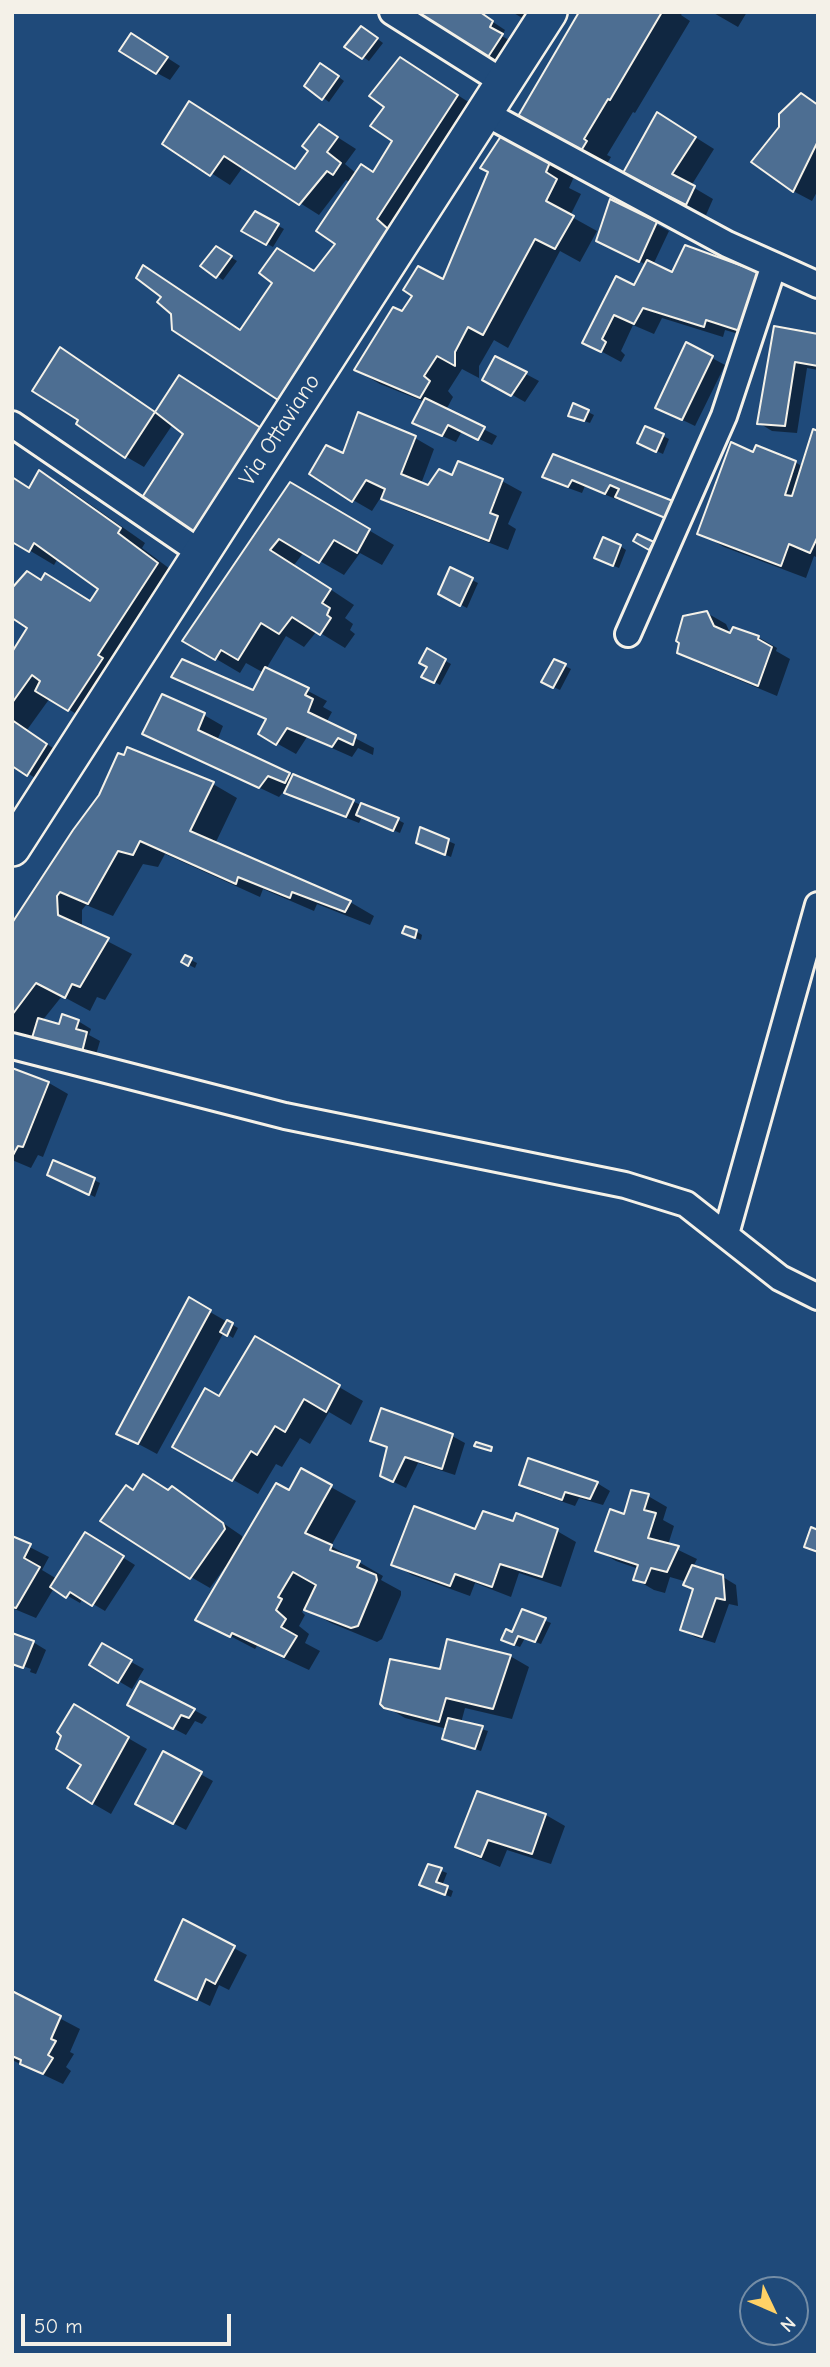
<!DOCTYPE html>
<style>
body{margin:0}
#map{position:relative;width:830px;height:2367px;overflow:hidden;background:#1f4a7a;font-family:"Comic Neue",sans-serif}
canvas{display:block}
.frame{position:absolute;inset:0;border:14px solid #f4f1e8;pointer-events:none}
.north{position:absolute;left:739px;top:2276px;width:70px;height:70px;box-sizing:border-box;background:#1f4a7a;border:2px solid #748da6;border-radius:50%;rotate:134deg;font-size:19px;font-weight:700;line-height:28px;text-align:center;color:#f4f1e8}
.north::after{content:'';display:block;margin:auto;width:24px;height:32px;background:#ffd166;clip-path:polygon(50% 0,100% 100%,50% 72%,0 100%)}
.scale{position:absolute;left:21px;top:2314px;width:210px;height:32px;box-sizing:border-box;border:4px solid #f4f1e8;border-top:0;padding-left:9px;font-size:21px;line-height:24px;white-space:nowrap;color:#f4f1e8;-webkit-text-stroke:5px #1f4a7a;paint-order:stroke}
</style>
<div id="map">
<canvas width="830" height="2367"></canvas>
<div class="frame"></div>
<div class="north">N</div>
<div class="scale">50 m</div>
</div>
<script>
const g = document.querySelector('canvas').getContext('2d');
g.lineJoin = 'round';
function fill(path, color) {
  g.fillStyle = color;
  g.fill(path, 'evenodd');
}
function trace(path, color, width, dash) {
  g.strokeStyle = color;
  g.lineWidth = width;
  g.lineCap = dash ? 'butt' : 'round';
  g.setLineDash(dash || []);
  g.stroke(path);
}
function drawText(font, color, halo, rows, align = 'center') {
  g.font = font + ' "Comic Neue",sans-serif';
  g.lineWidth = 5;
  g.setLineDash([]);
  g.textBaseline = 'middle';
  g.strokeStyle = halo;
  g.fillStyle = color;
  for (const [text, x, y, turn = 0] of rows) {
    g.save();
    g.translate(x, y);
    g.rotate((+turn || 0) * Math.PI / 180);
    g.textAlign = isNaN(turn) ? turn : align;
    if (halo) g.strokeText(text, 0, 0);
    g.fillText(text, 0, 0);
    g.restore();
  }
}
fill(new Path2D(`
 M478,12L505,30L502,36L514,43L501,63L417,13Z
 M512,12H546L536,26Z
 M581,12H683L681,15L690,21L635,113L633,112L607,155L611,157L602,172L517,122Z
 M712,12H747L738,27Z
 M367,31L383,43L369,61L347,46Z
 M144,43L180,66L170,80L157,73Z
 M401,59L481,110L303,413L279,399L173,313L163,296L168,282L242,331L315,272L337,244L351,183L346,180L319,215L243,167L230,185L164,143L296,170L310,151L320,126L356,149L345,164L357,174H374L394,140L386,107Z
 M327,68L344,81L329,102L307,86Z
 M801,95L818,105V190L812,201L793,191Z
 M676,125L714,149L691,186L713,199L706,215L644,183Z
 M505,132L577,170L569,188L581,194L570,216L597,231L580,262L560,251L508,348L494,340L479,366V378L462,369L448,391L453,397L446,410L497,436L492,445L462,431L456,442L426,429L414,422L425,402L380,384L356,370L402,314L444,281Z
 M611,201L669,231L653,265L760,340L725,330L723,337L662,318L654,334L633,325L621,351L625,355L621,362L584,342L635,288L647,265L611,248Z
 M255,213L284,229L273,247L243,231Z
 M216,248L237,261L223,280L217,276Z
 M776,328L818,336V370L807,368L797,433L772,431L759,423Z
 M496,358L539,381L525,402L484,379Z
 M712,358L725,365L695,426L658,408Z
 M79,361L156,413L179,377L279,440L193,534L185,433L173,424L144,467L125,456Z
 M574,405L594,415L590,423L576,418Z
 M359,415L415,438L434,449L421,484L429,487L453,477L459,463L502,481L522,492L508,524L516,529L508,550L402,509L381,497L372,511L353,500L344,455Z
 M646,428L669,439L663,454L645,446Z
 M818,432V558L814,556L806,578L724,547L700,533L754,454L795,462L803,467Z
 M554,456L677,504L683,526L620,498L618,500L585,486L582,493L557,484L545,477Z
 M40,472L64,486L145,543L142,548L182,578L93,724L50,698L27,730L70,760L52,788L12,764V654L30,628L12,616V588L15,589L42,581L91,603L101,589L58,558L54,565L12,540L30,489Z
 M290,484L394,545L382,565L360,553L344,575L304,552L294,565L354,605L345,618L353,624L350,630L355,634L345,648L317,631L304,647L286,636L266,669L327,701L323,707L332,712L326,723L374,748L373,755L358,748L352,757L307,737L296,754L260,734L267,720L193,687L174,676L254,692L264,673L246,663L240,673L184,640Z
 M620,546L626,550L619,568L602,561Z
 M472,580L478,583L467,608L440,594Z
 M707,613L726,624L731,635L758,637L777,648L776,651L790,659L777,696L698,663L679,652Z
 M428,651L451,664L440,685L424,676L429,667Z
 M555,661L571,669L560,690L543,682Z
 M204,715L223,726L217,741L293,777L398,820L404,823L400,833L362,817L359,823L299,799L284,791L279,797L144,733Z
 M128,750L213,784L237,798L215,844L350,902L374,916L370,925L317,904L314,911L263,889L260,897L165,854L158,867L143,864L113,916L86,905L82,910V928L132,954L105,1000L97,997L90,1011L62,996L42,1021L60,1026L78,1021L91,1029L89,1035L100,1041L95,1058L47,1045L31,1036L26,1043L12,1039V926L100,796Z
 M421,829L455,844L451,857L424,846Z
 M416,931L422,935L421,940L410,936Z
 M185,957L197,963L195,968L183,962Z
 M12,1070L49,1083L68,1094L43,1157L38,1155L31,1168L12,1160Z
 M55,1178L94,1180L100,1183L95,1197Z
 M189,1300L238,1328L233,1338L224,1332L157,1454L118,1433Z
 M255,1338L363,1401L351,1425L329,1412L310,1444L300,1438L282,1467L276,1464L258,1494L174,1446L219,1398Z
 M452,1436L465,1443L455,1475L418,1463L406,1488L382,1476L389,1449L372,1440ZM407,1448L410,1450L395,1480V1472Z
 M302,1471L356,1501L331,1546L383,1576L381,1580L401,1591V1595L382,1639L377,1642L331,1623L304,1608L302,1612L305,1615L299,1626L309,1634L305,1643L320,1651L309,1670L257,1646L255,1649L198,1619L227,1569L225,1567L210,1588L191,1577L134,1491L169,1492L172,1488L242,1536L243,1541L289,1493Z
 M597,1483L610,1491L603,1505L579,1498L575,1506L534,1492L521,1484Z
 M648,1496L667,1507L663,1520L674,1526L668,1545L697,1559L693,1567L723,1577L736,1585L738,1606L729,1604L715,1643L695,1637L682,1629L695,1590L687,1582L670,1577L665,1593L654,1590L635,1579L639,1569L616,1561L597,1550L625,1516Z
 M514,1523L557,1531L576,1542L561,1587L519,1573L511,1597L475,1583L470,1596L412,1575L393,1564L476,1531Z
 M12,1538L49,1557L42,1570L57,1579L98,1542L135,1565L105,1611L83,1598L80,1603L54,1588L36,1618L12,1608Z
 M523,1611L551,1623L541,1644L525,1638L520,1647L509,1643Z
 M33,1642L46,1650L36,1674L30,1672L31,1669L12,1662Z
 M102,1646L144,1669L132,1689L91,1665Z
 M510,1656L529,1667L512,1719L465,1708L461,1723L488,1731L481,1751L444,1738L447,1729L405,1718L385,1706L441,1671Z
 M74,1707L147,1749L111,1814L92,1803L83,1764Z
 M194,1710L207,1717L202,1724L195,1721L186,1735L142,1712Z
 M164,1754L213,1781L186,1830L150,1811Z
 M478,1793L546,1815L565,1826L551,1864L507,1850L500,1867L476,1857L457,1846Z
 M429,1866L447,1873L442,1886L453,1891L451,1897L421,1885Z
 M184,1922L247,1955L229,1990L219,1985L210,2006L170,1986Z
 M12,1993L80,2029L70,2052L74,2054L66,2067L71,2071L63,2084L12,2060Z`), '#0007');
const building = new Path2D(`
 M415,12H480L493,21L490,27L503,34L488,57Z
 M579,12H662L610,100L608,99L584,139L587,141L576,159L514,123Z
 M361,26L378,38L362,59L344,47Z
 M131,33L168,57L156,74L119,51Z
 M400,57L458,95L377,219L388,229L278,400L172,330L171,314L157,302L161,297L136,278L143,265L240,330L272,283L259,273L277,248L314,271L335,244L316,231L361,164L373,172L392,141L370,126L384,107L369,96Z
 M320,63L339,76L322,100L304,86Z
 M801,93L818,105V141L793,192L751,162L779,127V114Z
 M189,101L295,169L308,151L302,146L319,124L338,137L327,152L341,163L333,175L327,171L299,205L224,156L210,176L162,144Z
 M657,112L696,137L672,174L695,186L686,205L623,173Z
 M505,130L553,155L546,172L557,179L546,201L574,216L555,249L535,239L483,335L468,327L455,352V366L437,356L424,376L430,381L420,398L354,370L393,307L402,311L412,296L403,290L418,266L443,279L488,172L480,168Z
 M610,199L657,222L639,262L596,241Z
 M255,211L279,224L266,245L241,231Z
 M685,245L759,272L740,331L706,320L704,327L643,308L634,324L614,315L602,339L606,342L601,352L582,343L616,276L634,285L647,260L672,272Z
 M216,246L232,256L216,278L200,266Z
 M774,326L818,334V366L795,362L785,426L757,424Z
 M686,342L713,356L682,420L655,408Z
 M60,347L155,412L125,458L76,424L78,420L32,391Z
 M495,356L527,372L511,396L482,380Z
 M179,375L261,428L192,535L141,499L183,434L155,412Z
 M425,398L485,427L478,440L448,425L442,436L412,423Z
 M573,403L589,410L584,421L568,416Z
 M358,412L416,436L401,474L428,485L439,469L452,475L458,461L503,479L490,513L498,516L489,541L381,499L385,489L366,480L352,502L309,474L326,445L343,453Z
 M645,426L664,434L656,452L637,443Z
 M813,429L818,431V536L810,553L789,544L781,566L697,534L731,442L753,452L756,445L796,461L785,495L792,496Z
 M553,454L678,503L670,520L615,497L619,489L610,485L605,494L572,480L568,487L542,477Z
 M39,470L121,528L118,533L158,563L98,655L103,658L68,711L35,691L40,681L32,675L12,703V652L27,628L12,618V588L27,571L41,580L45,573L90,601L98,589L34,543L29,552L12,542V477L29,488Z
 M290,482L370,529L357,553L334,540L319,563L279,539L270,550L331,589L322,603L330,608L327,615L331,618L320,635L292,617L279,634L261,623L238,660L221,650L215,660L182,641Z
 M637,534L654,542L649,550L633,541Z
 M603,537L621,545L613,566L594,558Z
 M450,567L473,578L460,606L438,594Z
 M707,611L714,626L730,633L733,627L759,636L758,639L772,647L758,686L677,653L679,643L676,641L683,616Z
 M427,648L446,659L434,683L421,677L427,667L419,663Z
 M182,659L253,690L265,667L309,688L305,695L313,699L308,712L356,735L353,745L338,738L332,747L287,728L276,745L258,734L266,719L171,677Z
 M554,659L566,664L553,688L541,682Z
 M162,694L205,713L198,730L290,773L285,783L268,776L259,788L142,734Z
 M12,720L47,744L27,776L12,766Z
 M127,747L214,782L190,831L351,901L345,912L292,892L290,898L238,877L236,884L140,841L133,855L118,851L88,904L60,892L57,896L58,915L109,938L80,987L72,984L65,998L36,983L12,1015V923L73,830L99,795L118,753L124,755Z
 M293,774L354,800L346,817L284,793Z
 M361,803L399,818L393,831L356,815Z
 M420,827L449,839L445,855L416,843Z
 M405,926L417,930L415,938L402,933Z
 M185,955L192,958L188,966L181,962Z
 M62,1014L79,1020L76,1029L87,1032L82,1052L32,1038L38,1018L59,1024Z
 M12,1068L49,1082L23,1147L18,1146L12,1157Z
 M53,1160L95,1178L89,1195L47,1175Z
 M189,1297L211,1310L138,1444L116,1434Z
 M227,1320L233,1323L227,1336L220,1332Z
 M255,1336L340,1385L326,1412L304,1399L285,1432L275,1426L257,1455L251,1451L232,1481L172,1447L205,1388L219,1396Z
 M381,1408L453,1434L442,1469L405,1457L393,1482L380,1476L387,1447L370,1441Z
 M476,1442L492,1447L491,1451L474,1446Z
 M528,1458L598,1482L590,1499L565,1492L562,1500L519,1485Z
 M301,1468L332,1485L305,1533L332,1545L330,1550L360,1561L357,1567L376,1575L377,1580L358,1626L351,1628L304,1610L316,1585L293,1572L278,1597L282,1599L276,1610L286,1619L281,1627L297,1636L284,1657L232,1633L230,1637L195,1620L276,1483L289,1490Z
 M143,1474L168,1490L172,1486L223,1523L225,1529L190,1579L100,1521L126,1485L133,1490Z
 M631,1490L649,1494L644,1510L656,1513L648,1538L679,1546L667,1572L651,1568L645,1583L633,1580L638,1565L595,1551L610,1509L624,1514Z
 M414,1506L475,1529L483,1511L513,1521L516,1513L558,1529L542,1577L500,1564L492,1587L455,1574L450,1586L391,1565Z
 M811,1527L818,1530V1552L804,1547Z
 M85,1532L124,1556L92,1606L70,1592L66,1598L50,1587Z
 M12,1536L31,1544L24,1558L40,1567L16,1608L12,1607Z
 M692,1565L723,1575L725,1600L716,1598L702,1637L680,1630L693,1589L683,1585Z
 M522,1609L546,1618L535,1642L518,1636L514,1645L501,1640L506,1629L512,1632Z
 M12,1633L34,1641L23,1668L12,1664Z
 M447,1639L511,1655L493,1709L446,1698L439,1722L384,1708L380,1704L390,1659L440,1669Z
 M102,1643L132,1660L118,1683L89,1665Z
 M140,1681L195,1709L189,1718L181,1715L173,1729L127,1705Z
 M74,1704L129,1737L92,1804L67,1788L81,1765L56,1749L61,1736L57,1732Z
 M448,1718L483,1726L475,1749L442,1739Z
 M163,1751L202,1772L173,1824L135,1804Z
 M477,1791L546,1814L532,1854L488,1840L481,1857L455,1847Z
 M428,1864L442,1868L436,1882L448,1886L445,1895L419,1885Z
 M183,1919L235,1946L215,1984L206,1979L197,2000L155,1980Z
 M12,1991L61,2016L51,2039L56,2041L48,2055L53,2058L43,2074L20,2064L21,2060L12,2056Z`);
fill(building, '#4d6e92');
trace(building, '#f4f1e8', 2);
const street = new Path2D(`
 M392,12L503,82
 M485,113L727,244L774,265
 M12,424L201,553
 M628,634L724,416L774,265L818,285
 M12,1046L285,1116L625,1185L686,1204L780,1278L818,1297
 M726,1234L818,905`);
const secondary = new Path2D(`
 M12,848L549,12`);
trace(street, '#f4f1e8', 30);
trace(secondary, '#f4f1e8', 40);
trace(street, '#1f4a7a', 24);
trace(secondary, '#1f4a7a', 35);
drawText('23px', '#f4f1e8', '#1f4a7a', [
 ["Via Ottaviano",280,430,-57]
]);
</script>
